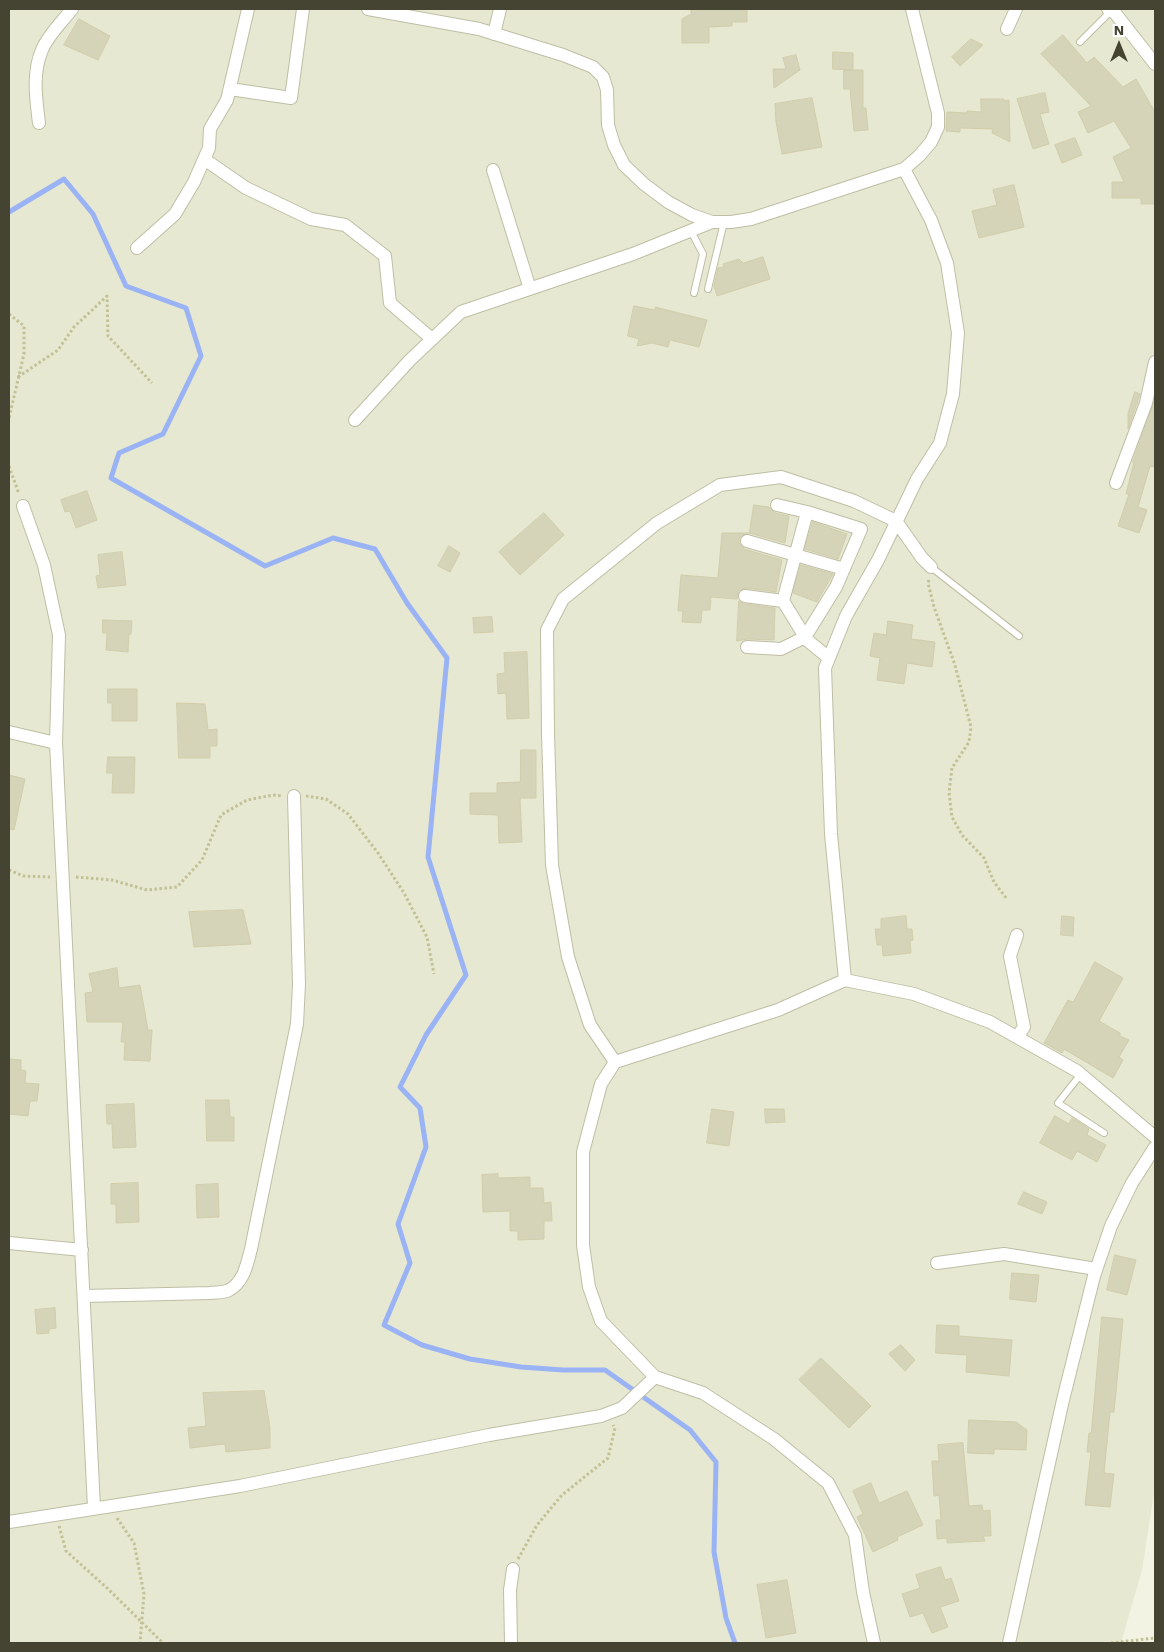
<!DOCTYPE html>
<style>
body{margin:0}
#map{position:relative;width:1164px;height:1652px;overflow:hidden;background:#f3f3e3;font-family:"Work Sans",sans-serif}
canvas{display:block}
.frame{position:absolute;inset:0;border:10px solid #454433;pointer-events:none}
.north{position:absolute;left:1094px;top:20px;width:50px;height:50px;-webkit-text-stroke:4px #fff;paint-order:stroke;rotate:0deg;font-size:14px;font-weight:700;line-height:20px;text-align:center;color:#454433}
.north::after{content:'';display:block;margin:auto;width:18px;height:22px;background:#454433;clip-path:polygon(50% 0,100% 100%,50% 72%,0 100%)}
</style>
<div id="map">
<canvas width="1164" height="1652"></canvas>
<div class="frame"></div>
<div class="north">N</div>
</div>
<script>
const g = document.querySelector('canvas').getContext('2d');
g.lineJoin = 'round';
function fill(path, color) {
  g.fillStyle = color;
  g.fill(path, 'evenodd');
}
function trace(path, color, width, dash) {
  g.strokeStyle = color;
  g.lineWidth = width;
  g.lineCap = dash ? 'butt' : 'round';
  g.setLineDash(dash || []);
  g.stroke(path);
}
fill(new Path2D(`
 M9,9H1155V1487L1142,1570L1121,1643H9Z`), '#e7e8d1');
trace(new Path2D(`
 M9,212L64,179L93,214L126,286L186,308L201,356L163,434L119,453L111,478L265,566L333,538L375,549L407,603L447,658L428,857L466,975L426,1035L400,1087L420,1108L426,1147L398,1224L410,1263L384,1325L422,1345L470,1359L521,1367L563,1370H605L690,1430L716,1462L714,1552L726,1618L735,1643`), '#9ab3f5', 5);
const building = new Path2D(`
 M691,9H747V22H732V26L709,27V43H682V19L691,14Z
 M79,19L110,36L98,60L64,45Z
 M1063,35L1087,63L1094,57L1123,87L1136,79L1155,112V204H1141V198H1112V182H1124L1113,157L1131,148L1114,121L1088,133L1078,112L1091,106L1041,54Z
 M971,39L983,45L960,66L952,57Z
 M833,52L853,53V70L833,69Z
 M796,55L800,70L774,88L773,69H786L783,58Z
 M844,70H863V108H866L868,130L854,131L850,89H844Z
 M1045,93L1049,112L1040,114L1049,144L1033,149L1017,99Z
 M812,98L822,147L782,154L776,122L775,104Z
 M981,99H1004V101L1009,100L1010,142L992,133L993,129L960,128V132L946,131L947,112L967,113V111L981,112Z
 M1075,138L1082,155L1062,163L1055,145Z
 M1014,185L1024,227L979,238L972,211L997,205L993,190Z
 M763,257L770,279L717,296L714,286L718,268L724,267L723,264L739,259L743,263Z
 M634,306L655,310V307L707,320L699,347L670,340L668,347L652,343L637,346L639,339L628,336Z
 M1135,392L1140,394L1128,429V414Z
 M1155,399V467L1150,466L1138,507L1147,510L1139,533L1118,526L1129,494H1126L1134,462H1133Z
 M87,491L97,520L76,528L70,511L65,512L61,500Z
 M754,505L769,507L775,513L789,516L785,543L749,533L742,535L739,539V543L744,549L782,560L776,592L746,588L738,591L737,599L711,597L710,610H702L701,623L682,622L683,611H678L681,575L718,578L722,533H749Z
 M544,513L564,535L520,575L499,552Z
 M813,522L847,534L838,559L805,549Z
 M449,546L460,553L450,572L438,566Z
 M122,552L126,585L98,588L96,576L100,575L98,555Z
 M801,565L833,574L817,602L793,593Z
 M739,601L744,604L775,608L774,640L747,639L737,641Z
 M492,617L493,632L474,633L473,618Z
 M103,620L132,621L131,634H129L128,652L106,650L107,633H103Z
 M888,621L913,625L911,639L935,642L932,667L907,663L904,684L877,680L880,658L870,656L874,633L886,635Z
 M527,652L529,718L507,719L506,693L498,694L497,674L505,673L504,653Z
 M108,689H137V721H112V703H108Z
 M177,703L205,704L208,730L217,729V746H210V758H179Z
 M521,750H536V798H520L522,842L499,843L498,815L470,814V793H497V783L520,782Z
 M108,757H135L134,793H112L113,773H107Z
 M9,775L25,779L14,830L9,829Z
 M243,910L251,944L194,947L189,912Z
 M906,916L907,929H912L913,940L910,941L911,953L883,956L882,945H877L875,929H881V919Z
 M1062,916L1074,917L1073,936L1061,935Z
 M1095,962L1123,978L1099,1021L1120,1033V1036L1129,1040L1119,1057L1123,1060L1113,1078L1064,1049L1062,1053L1044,1043L1068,1000L1073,1002Z
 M117,968L119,988L140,985L148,1030H152L150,1061L124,1060L125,1042H121L123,1022H87L85,993L93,992L89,974Z
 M9,1059L21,1060V1070L26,1071L25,1083L39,1084L37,1101H30L28,1116L9,1114Z
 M206,1100H229L230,1117H234V1141H207Z
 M134,1104L136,1147L113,1148L112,1124H107L106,1105Z
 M712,1109L734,1112L729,1146L707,1143Z
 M765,1109H784L785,1122L766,1123Z
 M1055,1116L1069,1124L1072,1118L1089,1129L1087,1135L1106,1145L1097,1162L1077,1151L1072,1160L1040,1143Z
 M498,1174V1178L530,1177V1188H543L544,1203L551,1202L552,1221H544V1239L518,1240V1231H510V1211L483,1212L482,1175Z
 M138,1183L139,1222L116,1223V1204H111V1184Z
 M218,1184L219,1217L197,1218L196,1185Z
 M1024,1192L1047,1202L1042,1214L1018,1204Z
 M1115,1255L1136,1260L1127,1295L1107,1290Z
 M1012,1273L1039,1275L1036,1302L1010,1299Z
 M55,1308L56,1328L49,1329V1333L37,1334L35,1310Z
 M1102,1317L1123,1319L1114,1412H1110L1104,1473L1114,1474L1110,1507L1085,1505L1091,1452H1087L1089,1433H1091Z
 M937,1325L959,1326V1336L1012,1340L1009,1376L966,1372L967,1355L936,1353Z
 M901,1345L915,1360L905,1371L889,1354Z
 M821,1358L871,1406L849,1428L799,1380Z
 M264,1391L270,1428V1448L226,1452L225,1444L190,1448L188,1428L206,1426L203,1393Z
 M969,1420L1016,1422L1027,1430L1026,1450L994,1449V1454L968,1453Z
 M963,1443L969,1506L982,1505L983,1511L990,1510L991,1536H983L985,1541L947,1543V1538L937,1539L936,1520H941L939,1495L934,1496L932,1461H939L938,1445Z
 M871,1483L879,1503L907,1491L923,1525L897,1537L898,1540L873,1552L857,1517L863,1514L853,1491Z
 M941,1567L945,1580L951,1578L959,1601L940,1607L948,1627L932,1633L923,1613L910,1617L902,1594L920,1588L916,1575Z
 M787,1580L796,1633L766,1638L757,1585Z`);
fill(building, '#d5d3b8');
trace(building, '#d1ceab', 1);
const lane = new Path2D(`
 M1080,42L1111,11
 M691,231L703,254L694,293
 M708,289L724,222
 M931,567L1019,636
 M1081,1074L1058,1103L1104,1133`);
const street = new Path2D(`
 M368,9L479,29L563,55L593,67L603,77L607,90L608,125L614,145L624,165L644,184L668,202L692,215L712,222H731L751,219L904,169L919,156L931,142L938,127V113L912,9
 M1108,9L1115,13L1155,64
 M1007,29L1016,9
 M494,34L500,9
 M230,89L291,98L303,9
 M39,123C36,99 32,73 42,50C48,35 62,22 72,9
 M204,159L246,188L311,219L345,225L385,256L390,303L432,339
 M493,170L530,289
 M137,248L175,214L194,182L209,148L210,129L227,100L248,9
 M355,420L410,360L461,312L633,254L712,222
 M1116,483L1146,403L1155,362
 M23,506L44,565L59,635L56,743L94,1507
 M807,512L783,601L807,640L829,658
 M747,541L844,569
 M745,596L783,601
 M747,647L781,649L805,637L836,587L861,529L807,512L777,505
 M9,732L56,743
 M845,980L831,834L825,668L846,616L878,560L917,479L940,443L953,394L958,333L947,263L931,220L904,169
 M1017,1037L1024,1027L1010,956L1017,935
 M615,1062L590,1025L568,957L552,865L548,734L547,630L563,599L657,523L720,485L781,477L854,501L896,521L922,558L931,567
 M9,1243L82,1250
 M937,1263L1004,1254L1096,1269
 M84,1296L210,1293C216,1292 224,1293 229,1290C244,1282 247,1264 251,1249L297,1024L299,984L294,796
 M9,1522L240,1486L489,1435L601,1416L622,1408L655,1377
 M511,1643L510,1590L513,1569
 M874,1643L863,1592L855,1535L828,1483L774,1439L703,1393L655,1377L601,1321L589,1287L583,1245V1152L601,1084L615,1062L778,1010L845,980L914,994L990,1022L1077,1071L1155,1137
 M1009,1643L1063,1400L1094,1276L1111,1226L1132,1183L1155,1147`);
trace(lane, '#bfbea5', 8);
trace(street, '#bfbea5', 14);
trace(new Path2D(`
 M9,314L24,326V354L9,418
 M18,377L58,350L74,327L107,296L108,336L152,383
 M9,466L19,494
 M929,580L928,583L934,607L955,665L971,727L969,742L952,768L949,793L952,817L962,835L984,858L994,882L1007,899
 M306,796L326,799L348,814L378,853L404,893L427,937L434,974
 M9,870L23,876L50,877
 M76,877L112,880L147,890L177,887L202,860L221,815L247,800L273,795L282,796
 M117,1518L134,1543L144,1594L140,1643
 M59,1526L66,1551L107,1588L163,1643
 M518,1559L537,1525L562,1495L608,1458L615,1428L613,1425
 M1111,1643L1155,1638`), '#c2c095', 3, [2.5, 2.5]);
trace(lane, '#fff', 6);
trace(street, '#fff', 12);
</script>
